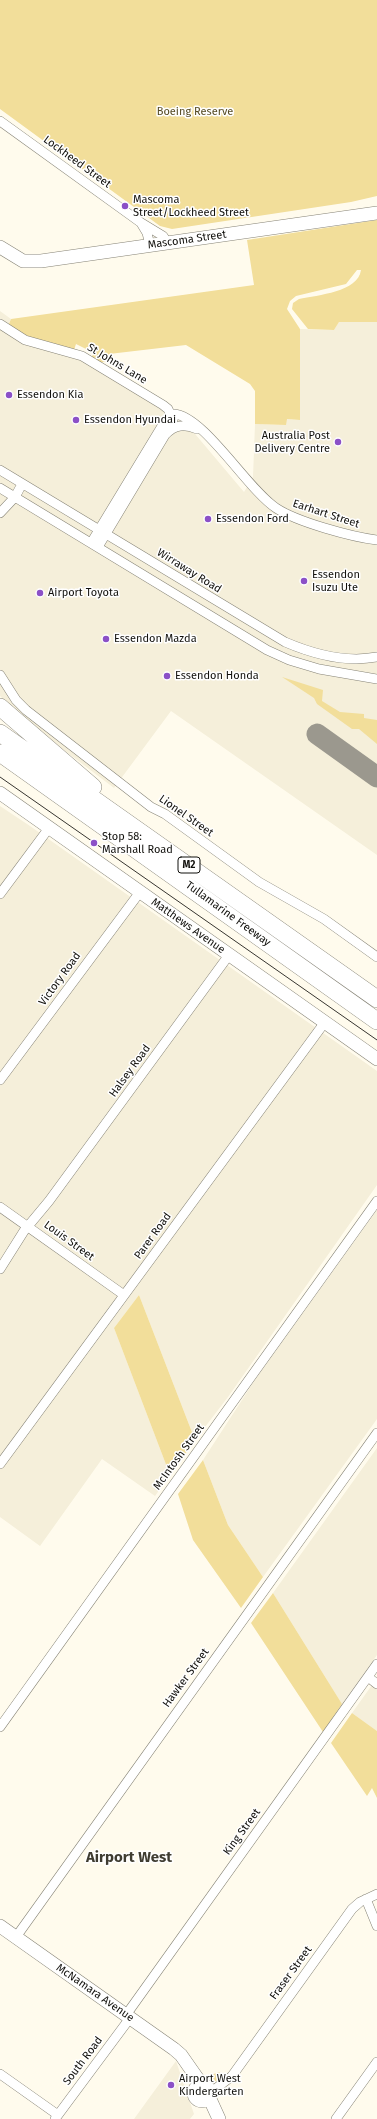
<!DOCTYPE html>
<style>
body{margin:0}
canvas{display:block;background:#fffbed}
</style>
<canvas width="377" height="2119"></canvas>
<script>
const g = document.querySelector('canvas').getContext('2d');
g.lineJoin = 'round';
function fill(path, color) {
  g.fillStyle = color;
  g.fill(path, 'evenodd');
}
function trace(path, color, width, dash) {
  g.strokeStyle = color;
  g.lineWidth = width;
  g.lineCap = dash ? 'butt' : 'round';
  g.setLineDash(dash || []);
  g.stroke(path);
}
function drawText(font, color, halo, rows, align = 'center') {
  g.font = font + ' "Fira Sans",sans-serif';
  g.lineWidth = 3;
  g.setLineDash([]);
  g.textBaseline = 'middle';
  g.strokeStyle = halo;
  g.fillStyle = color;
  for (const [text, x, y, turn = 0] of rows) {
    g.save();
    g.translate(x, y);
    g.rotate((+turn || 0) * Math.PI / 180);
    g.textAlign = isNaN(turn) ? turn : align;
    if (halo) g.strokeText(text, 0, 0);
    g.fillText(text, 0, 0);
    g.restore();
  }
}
fill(new Path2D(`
 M0,311L11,319L8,325L100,363L174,409L244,492L253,477L255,424L286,425V419L300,420V329L334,330L339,322H377V855L171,711L114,788L31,725L0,696Z
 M0,806L30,826L377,1071V1185L228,1397L195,1440L139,1295L114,1328L170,1475L155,1496L102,1459L40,1546L0,1517Z
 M377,1210V1419L263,1577L228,1525L203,1460L255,1380Z
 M377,1448V1655L342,1704L273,1593Z
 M377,1678V1731L352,1713Z
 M176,2061L194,2114L190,2119H134Z`), '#f5efda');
fill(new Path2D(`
 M0,0H377V196L351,202L172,229L160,226L0,109Z
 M377,220V322H339L334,330L308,329L292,309L293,303L299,299C318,295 358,292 361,270H357L346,284L296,296L290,301L287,309L300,329V420L287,419L286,425L255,424V391L250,384L186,345L109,354L110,360L100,363L91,358L94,353L76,344L74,350L31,338L8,326L11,319L254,285L247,240Z
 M282,677L323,690L322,701L340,712L364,714V718L377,720V744L359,729H352L317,704L314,698Z
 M139,1295L195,1440L170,1475L114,1328Z
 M203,1460L228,1525L263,1577L241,1608L193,1540L178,1494Z
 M273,1593L342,1704L323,1732L251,1623Z
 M352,1713L377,1731V1798L372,1788L367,1796L331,1743Z
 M219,2072L225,2077L213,2082L211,2075Z`), '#f2de9a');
trace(new Path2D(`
 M317,734L377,777`), '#9b988e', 21);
const street = new Path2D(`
 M0,121L140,222L163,236L167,242
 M141,223L147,233L150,245
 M0,324L25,340L82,356L163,405L168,409L173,420L170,430
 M0,470L285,642C313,654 346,663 377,657
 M0,488L267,650L289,660L319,669L377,679
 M0,513L15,497L22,484
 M91,543L165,421L174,414C204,416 248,490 276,508C297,522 352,537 377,540
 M98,547L165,435C175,424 185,424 197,429
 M0,675L16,700L26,710L151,807L165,814L259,882L324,919L377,957
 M0,894L49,828
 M0,1080L140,892
 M0,1207L124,1295
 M0,1269L24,1231L49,1201L229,955
 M0,1464L325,1022
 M368,1677L377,1684
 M0,1727L377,1201
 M366,1899L377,1926
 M16,1937L377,1433
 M126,2015L377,1664
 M0,2074L58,2115
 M210,2093L232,2076L352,1909L360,1902L377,1894
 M55,2119L130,2018
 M336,2119L377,2062`);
const secondary = new Path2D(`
 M0,247L23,261H41L377,213
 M0,793L377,1059
 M0,1926L174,2049L181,2055L202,2085
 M194 2093a8 8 0 1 1 16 0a8 8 0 1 1-16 0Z
 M209,2097L219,2119`);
const highway = new Path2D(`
 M0,707L93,787
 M0,733L377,999
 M0,753L377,1021`);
trace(street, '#868376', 10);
trace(secondary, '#868376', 14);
trace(highway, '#868376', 18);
trace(street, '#fff', 9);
trace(secondary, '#fff', 13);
trace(highway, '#fff', 17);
trace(new Path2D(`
 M0,777L377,1040`), '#373530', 1);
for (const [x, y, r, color] of [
 [125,206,4,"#8b50c7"],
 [9,395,4,"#8b50c7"],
 [76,420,4,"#8b50c7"],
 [338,442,4,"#8b50c7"],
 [208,519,4,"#8b50c7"],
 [304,581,4,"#8b50c7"],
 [40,593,4,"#8b50c7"],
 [106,639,4,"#8b50c7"],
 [167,676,4,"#8b50c7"],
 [94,843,4,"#8b50c7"],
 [171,2085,4,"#8b50c7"]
]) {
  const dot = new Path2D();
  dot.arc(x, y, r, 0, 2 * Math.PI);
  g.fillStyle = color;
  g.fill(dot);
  trace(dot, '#fff', 1.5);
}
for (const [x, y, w] of [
 [189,865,22]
]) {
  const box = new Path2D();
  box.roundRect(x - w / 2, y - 8, w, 16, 3);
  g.fillStyle = '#fff';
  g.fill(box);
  trace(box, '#11100c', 1);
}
drawText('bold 10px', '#11100c', null, [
 ["M2",189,865]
]);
drawText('11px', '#564b23', '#fff', [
 ["Boeing Reserve",195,112]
]);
drawText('11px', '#11100c', '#fff', [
 ["Lockheed Street",77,162,36],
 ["Mascoma Street",187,240,-8],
 ["St Johns Lane",117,364,31],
 ["Earhart Street",326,514,18],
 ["Wirraway Road",189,571,32],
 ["Lionel Street",186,816,35],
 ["Tullamarine Freeway",228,914,36],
 ["Matthews Avenue",188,926,35],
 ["Victory Road",60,979,-54],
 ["Halsey Road",130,1071,-54],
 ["Parer Road",153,1236,-54],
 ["Louis Street",69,1241,36],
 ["McIntosh Street",179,1457,-54],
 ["Hawker Street",186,1678,-54],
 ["King Street",242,1832,-54],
 ["Fraser Street",291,1973,-54],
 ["McNamara Avenue",95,1993,35],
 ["South Road",83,2061,-53]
]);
drawText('11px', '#11100c', '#fff', [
 ["Mascoma",133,200],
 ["Street/Lockheed Street",133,213],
 ["Essendon Kia",17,395],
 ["Essendon Hyundai",84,420],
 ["Australia Post",330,436,"right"],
 ["Delivery Centre",330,449,"right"],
 ["Essendon Ford",216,519],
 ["Essendon",312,575],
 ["Isuzu Ute",312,588],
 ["Airport Toyota",48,593],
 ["Essendon Mazda",114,639],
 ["Essendon Honda",175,676],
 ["Stop 58:",102,837],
 ["Marshall Road",102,850],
 ["Airport West",179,2079],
 ["Kindergarten",179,2092]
], 'left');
drawText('bold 15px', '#3f3c31', '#fff', [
 ["Airport West",129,1858]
]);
</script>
